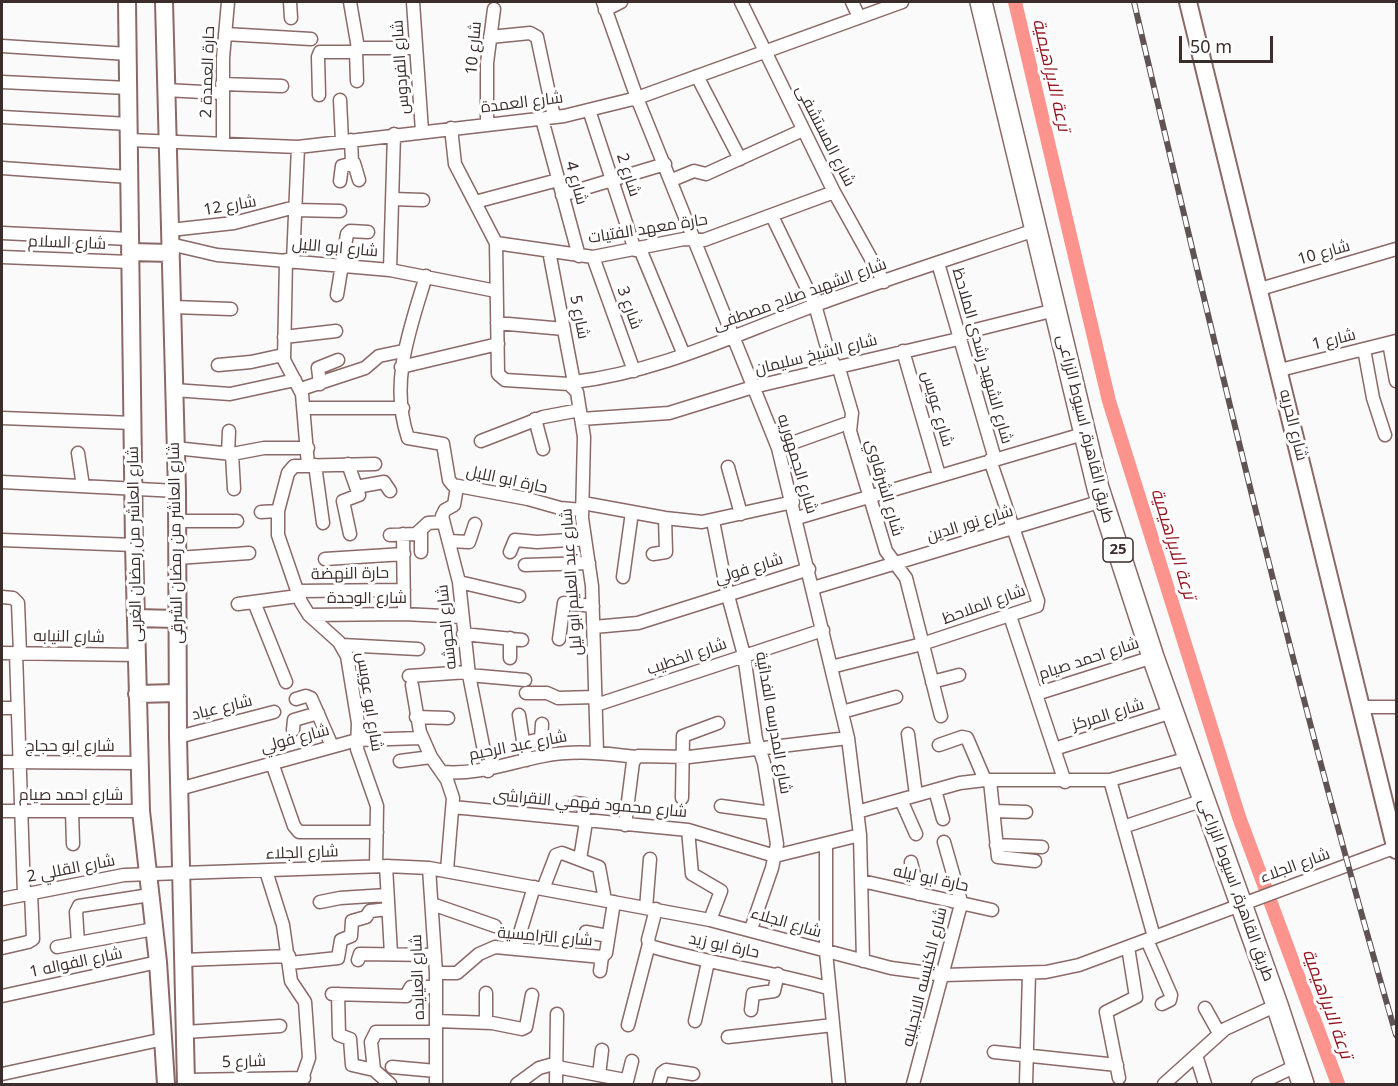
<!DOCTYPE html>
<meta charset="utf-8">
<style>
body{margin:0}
#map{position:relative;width:1398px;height:1086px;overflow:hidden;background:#fafafa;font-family:"Noto Sans",sans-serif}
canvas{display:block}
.frame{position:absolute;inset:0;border:3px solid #3b2d2c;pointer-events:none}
.scale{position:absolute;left:1179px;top:36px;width:94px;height:27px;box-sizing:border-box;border:3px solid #3b2d2c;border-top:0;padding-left:8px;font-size:18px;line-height:21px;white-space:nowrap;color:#3b2d2c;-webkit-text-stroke:4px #fff;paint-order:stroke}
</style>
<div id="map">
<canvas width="1398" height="1086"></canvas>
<div class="frame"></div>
<div class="scale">50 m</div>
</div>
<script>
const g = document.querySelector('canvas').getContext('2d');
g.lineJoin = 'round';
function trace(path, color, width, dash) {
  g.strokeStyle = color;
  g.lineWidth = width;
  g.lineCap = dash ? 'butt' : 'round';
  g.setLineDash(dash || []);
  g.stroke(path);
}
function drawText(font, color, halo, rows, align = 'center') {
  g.font = font + ' "Noto Sans",Cairo,sans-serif';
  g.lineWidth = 6;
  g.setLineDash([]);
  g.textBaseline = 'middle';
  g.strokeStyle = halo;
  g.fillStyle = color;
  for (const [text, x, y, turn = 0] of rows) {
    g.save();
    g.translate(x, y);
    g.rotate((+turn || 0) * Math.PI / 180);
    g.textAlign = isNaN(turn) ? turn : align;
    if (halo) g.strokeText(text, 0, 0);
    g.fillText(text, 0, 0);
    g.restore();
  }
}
trace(new Path2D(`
 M1015,2L1109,401L1239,817L1338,1084`), '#fd938d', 14);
const street = new Path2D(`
 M290,2L291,18
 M413,2L422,131
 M603,2L637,98L778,448L848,738L860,835L863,961
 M741,2L834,192L884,282
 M852,2L859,17
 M605,10L621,2
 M225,34L311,39
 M490,37L530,33L537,37L554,117
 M2,46L128,54
 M358,48H416
 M356,51L357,81
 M697,76L740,159
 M2,82L128,88
 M222,84L282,86
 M165,90L222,93
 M319,95L318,57L320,52H353L358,48L350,2
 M340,100L342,141
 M589,110L635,250
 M2,117L129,124
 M542,119L579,256
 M487,125V63L494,9
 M451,128L455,164L496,243L498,374L505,380L569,384L577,392L584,437L582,518L592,586L597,752
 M129,140L298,147L564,116L637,98L902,2
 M351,140L352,163
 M223,144V58L228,2
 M2,168L129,177
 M672,180L694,171L706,174L803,130
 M340,181L342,166L354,163L359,180
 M562,195L665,164
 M392,199L423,200
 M475,202L558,180
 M295,210L340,211
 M772,216L815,305L830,358L840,372L852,413L850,431L886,551L906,578L941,716
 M170,230L234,223L295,207
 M2,233L130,239
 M496,243L593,257L684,239L704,240L834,192
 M170,244L217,255L390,270L496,291
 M640,249L684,355
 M549,251L575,388
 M2,257L130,262
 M593,257L634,371
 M286,260L284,360L302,394L308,465
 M293,261L298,147
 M938,263L995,459
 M390,270L394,134
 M426,276C410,329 389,383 408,438L443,444L449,480L453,485L528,499L560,508L582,510
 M1260,289L1396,249
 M337,295L347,234L350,231L368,232
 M173,307L231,309
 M497,323L564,329
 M284,337L336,331
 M1389,343L1396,381
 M1364,349L1373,398L1385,435
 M903,351L939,475
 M218,365L251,362L283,355
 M401,367L498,344
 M1280,370L1396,341
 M574,382C658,372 734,335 813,306C886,279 961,255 1035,230
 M320,384L318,368L338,360
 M301,389L365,368L379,356L403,351
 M174,390L230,394L295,380
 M305,408H403
 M2,418L133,423
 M535,419L543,449
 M581,419L669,413L753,387L954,340L967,332L1055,310
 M481,441L543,417L580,410
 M175,448L232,454L264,448H308
 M778,448L851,422
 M78,453L83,486
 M228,454L229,431
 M232,454L234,489
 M348,464L359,495L343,501L350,534
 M375,464L294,466L288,473L278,511V535L301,602L309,615L339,642L347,656L358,723L357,749L377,806L376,866
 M315,465L323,523
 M728,467L741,514
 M2,482L177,491
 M356,487L384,482L390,491
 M457,487L454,505L445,510L442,516L459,582L469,675L488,771
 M583,503L665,518L702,522L793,502
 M261,512L278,511
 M797,518L1083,434
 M177,521H237
 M713,521L727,592L744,655L756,739L764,763L777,844L772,868L751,929
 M421,531V552
 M403,534L404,614
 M390,535L416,534L428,523L443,522
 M2,540L134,545
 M449,541L469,542L475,524
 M510,552L515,540L537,542L585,539
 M653,554L666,552L665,518
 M177,558L249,553
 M325,559L404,554
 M525,565L589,563
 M623,577L632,512
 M459,582L519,596
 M813,588L1102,501
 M297,591L404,590
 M2,597L13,598L18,603L20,653
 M254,602L286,682
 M238,604L298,596
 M309,615L404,614L462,617
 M1010,616L1065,782
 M594,627L638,623L809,569
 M463,634L522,640
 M510,638V658
 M559,639L564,603L593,606
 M342,645L418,649
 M2,653L137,655
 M16,653L24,894
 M831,667L922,644L1037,606L1038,601L990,460
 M469,675L525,680
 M409,676L468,672
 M932,682L959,675
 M412,685L420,732L431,757L447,780L453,798L447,870
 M526,693H547L558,698L595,697
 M1036,694L1153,657
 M296,699L306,696L311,698L332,746
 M596,705L823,630
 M1361,707H1396
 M2,708H18
 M842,712L896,697
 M519,715L526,760
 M416,717L448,718
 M293,730L294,720L318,713
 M908,734L916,795
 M178,737L274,712
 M523,743L541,739L542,724
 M939,745L962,737L967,738L985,780
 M1054,749L1172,712
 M400,761L431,757
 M2,762L139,763
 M272,763L294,826L299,832H377
 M442,772C478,775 508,763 543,756C574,750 604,753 636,757
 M1110,780L1154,937
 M990,781L998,857L1035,861
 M179,789L357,740L422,738
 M935,790L943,819
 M682,798L683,736L718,723
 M901,800L916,834
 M575,803L584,804L583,822
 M721,806L772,813
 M453,807L688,830L775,856L860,835
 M2,811H141
 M72,811L73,844
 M993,811L1026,812
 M857,812L960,783L985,780H1110L1189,758
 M625,825L633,762L638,756L689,757L848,738
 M1123,827L1204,800
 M688,830L692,874L721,891L710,920
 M826,844V952L839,1084
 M996,845L1042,847
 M580,859L586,822
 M911,862L919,894
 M386,866L391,954
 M429,868L436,973V1084
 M266,871L283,925L291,981L305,1002L309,1058L300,1084
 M862,881L992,910
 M543,889L556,855L562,853L599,867L605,900
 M2,899L124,875L386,866L429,868L710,920L891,968L944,975L1046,972L1079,965L1396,847
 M320,902L340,898L387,895
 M432,904L495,926
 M646,908L650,859
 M656,909L648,940L650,946C709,964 770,971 828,988
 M586,932L608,936
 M1147,940L1171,995L1170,1000L1162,1004
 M78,943L76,912L79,906L150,895
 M57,947L154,929
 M2,948L28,942L33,939L31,893
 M515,949L534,887
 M183,960L289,956
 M358,960L360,954L435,955
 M290,963L338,958L341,940L351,936L352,921L366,917L370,911L388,909
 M600,971L602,957
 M436,973H457L479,954L495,947L602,957L606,953L614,902
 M332,994L406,996L411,987H436
 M338,994L339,1035L350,1039L352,1065L374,1070L390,1084
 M2,996L158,962
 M1205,1008L1219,1033
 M751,1010L753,994L774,991L778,974
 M436,1021L492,1023L522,1029L526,1027L532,995
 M695,1021L708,962
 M486,1022V993
 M628,1025L649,944
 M185,1032L280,1026
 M728,1037L833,1025
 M994,1052L1117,1065
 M1196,1055L1205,1084
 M392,1067L436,1071
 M557,1067L625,1080L627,1084
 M374,1070L371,1042L376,1032H436
 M2,1074L164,1039
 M599,1075L602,1050
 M1119,1078L1106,1012L1136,997L1128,947
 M186,1080L304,1078
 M627,1081L632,1061
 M517,1084L539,1068L557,1063
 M556,1084L557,1014
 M659,1084L662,1073L666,1070L693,1074
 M913,1084L960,908V898L944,842
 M1026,1084L1029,973
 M1164,1084L1225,1029L1277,1005
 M1258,1084L1298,1065`);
const secondary = new Path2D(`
 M127,2L134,545L141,811L158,962L166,1084
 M164,2L177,491L178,737L186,1084
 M1188,2L1396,850
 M130,252L171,253
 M136,618L177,619
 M137,694L177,693`);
const highway = new Path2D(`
 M981,2L1098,488L1153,657L1277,1005L1303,1084`);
trace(street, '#8a6966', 15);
trace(secondary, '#8a6966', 20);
trace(highway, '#8a6966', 24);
trace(street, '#fff', 12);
trace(secondary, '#fff', 16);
trace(highway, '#fff', 21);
const rail = new Path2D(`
 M1134,2C1215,348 1297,694 1396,1035`);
trace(rail, '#5f5453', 6);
trace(rail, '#fff', 4, [11]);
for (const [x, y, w] of [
 [1118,550,30]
]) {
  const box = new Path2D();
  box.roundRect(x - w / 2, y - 12, w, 24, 4.5);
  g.fillStyle = '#fff';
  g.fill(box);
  trace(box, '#3b2d2c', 1.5);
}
drawText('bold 15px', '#3b2d2c', null, [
 ["25",1118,550]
]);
drawText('16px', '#3b2d2c', '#fff', [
 ["شارع 10",474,48,-85],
 ["شارع الفردوس",401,67,-94],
 ["حارة العمدة 2",208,72,-88],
 ["شارع العمدة",522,103,-7],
 ["شارع المستشفى",825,136,63],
 ["شارع 2",628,175,72],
 ["شارع 4",576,183,75],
 ["شارع 12",230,206,-10],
 ["حارة معهد الفتيات",648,229,-9],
 ["شارع السلام",67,243,2],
 ["شارع ابو الليل",335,248,5],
 ["شارع 10",1324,253,-16],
 ["شارع الشهيد صلاح مصطفى",800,295,-20],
 ["شارع 3",629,308,70],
 ["شارع 5",579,317,79],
 ["شارع 1",1334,340,-14],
 ["شارع الشيخ سليمان",816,355,-14],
 ["شارع الشهيد رشدى الملاحظ",982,356,74],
 ["شارع عويس",937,409,74],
 ["شارع الحريه",1293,425,76],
 ["طريق القاهرة, اسيوط الزراعى",1085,429,76],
 ["شارع الجمهوريه",797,464,73],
 ["حارة ابو الليل",507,480,12],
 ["شارع الشرقاوي",884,488,74],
 ["شارع نور الدين",970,524,-17],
 ["شارع العاشر من رمضان الشرقى",176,543,-91],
 ["شارع العاشر من رمضان الغربى",135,544,-91],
 ["شارع فولي",749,569,-17],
 ["حارة النهضة",350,574,-1],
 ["شارع عبد العليم ابو ليل",572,582,-94],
 ["شارع الوحدة",367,598],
 ["شارع الملاحظ",984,605,-20],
 ["شارع الحوشه",447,627,-96],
 ["شارع النيابه",69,637,1],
 ["شارع الخطيب",687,657,-19],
 ["شارع احمد صيام",1089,659,-18],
 ["شارع ابو عويس",369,702,81],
 ["شارع عياد",222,708,-14],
 ["شارع المركز",1108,715,-17],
 ["شارع المدرسه الفدائية",773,723,80],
 ["شارع فولي",295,739,-15],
 ["شارع ابو حجاج",70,746],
 ["شارع عبد الرحيم",518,746,-11],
 ["شارع احمد صيام",71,795],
 ["شارع محمود فهمي النقراشى",590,804,5],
 ["شارع الجلاء",302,853,-2],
 ["شارع الجلاء",1295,866,-20],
 ["شارع القللي 2",71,869,-11],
 ["حارة ابو ليله",931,879,12],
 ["طريق القاهرة, اسيوط الزراعى",1236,890,70],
 ["شارع الجلاء",786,923,16],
 ["شارع الترامسية",545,937,5],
 ["حارة ابو زيد",724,946,12],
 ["شارع الفواله 1",76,963,-12],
 ["شارع العيايده",418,977,-92],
 ["شارع الكنيسه الانجيليه",925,977,-76],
 ["شارع 5",244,1062,-2]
]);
drawText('italic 18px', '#92141e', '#fff', [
 ["ترعة الابراهيمية",1051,75,77],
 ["ترعة الابراهيمية",1173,544,73],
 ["ترعة الابراهيمية",1327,1004,70]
]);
</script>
